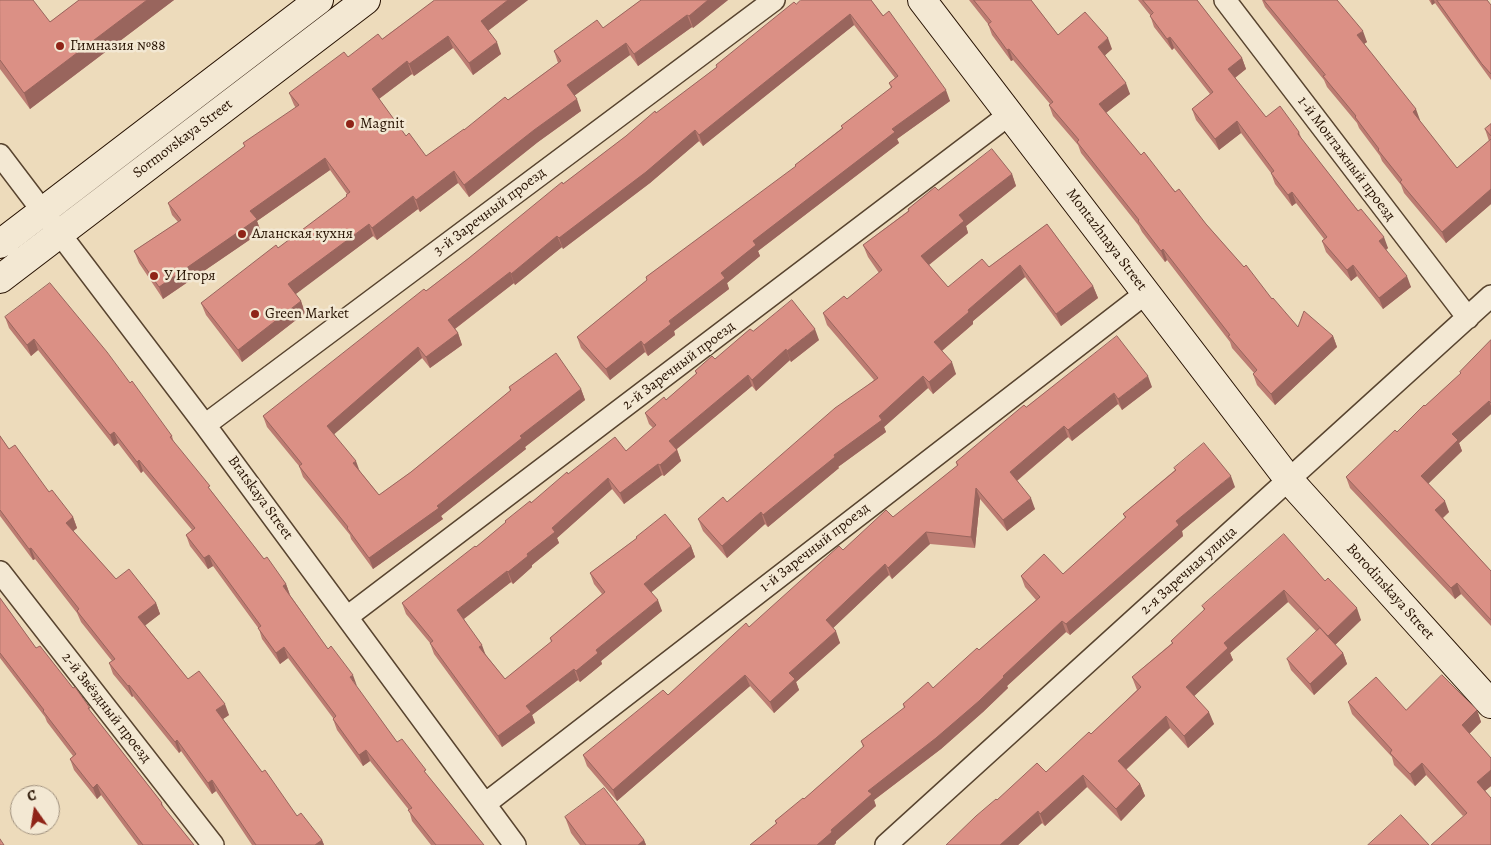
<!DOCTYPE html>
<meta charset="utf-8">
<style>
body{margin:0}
#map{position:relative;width:1491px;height:845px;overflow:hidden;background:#eddbbb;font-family:Alegreya,serif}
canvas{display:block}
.north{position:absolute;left:10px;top:785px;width:50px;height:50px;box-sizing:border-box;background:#f3e8d3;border:1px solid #a1927f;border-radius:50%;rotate:347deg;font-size:14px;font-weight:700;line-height:20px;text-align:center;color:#261100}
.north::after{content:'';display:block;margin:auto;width:18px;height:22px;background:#8f2418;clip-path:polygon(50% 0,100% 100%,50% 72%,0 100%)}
</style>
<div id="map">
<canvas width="1491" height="845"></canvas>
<div class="north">С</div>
</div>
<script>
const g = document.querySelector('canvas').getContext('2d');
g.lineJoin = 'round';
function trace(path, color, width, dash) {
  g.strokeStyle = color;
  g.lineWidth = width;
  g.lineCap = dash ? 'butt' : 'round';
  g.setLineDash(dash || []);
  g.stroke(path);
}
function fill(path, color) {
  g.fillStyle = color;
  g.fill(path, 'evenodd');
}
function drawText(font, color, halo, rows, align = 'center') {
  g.font = font + ' Alegreya,serif';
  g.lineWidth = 5;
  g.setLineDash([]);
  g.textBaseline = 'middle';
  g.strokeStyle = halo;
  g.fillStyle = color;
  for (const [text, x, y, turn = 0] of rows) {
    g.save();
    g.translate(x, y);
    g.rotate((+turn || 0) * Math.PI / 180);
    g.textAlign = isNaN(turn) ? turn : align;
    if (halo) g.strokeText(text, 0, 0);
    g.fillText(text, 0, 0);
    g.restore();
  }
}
const minor = new Path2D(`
 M1225,0L1468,318
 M0,155L205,425L515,845
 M205,425L774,0
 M0,572L213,845
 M347,617L1010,114
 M485,804L1146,293
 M886,845L1491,296`);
const secondary = new Path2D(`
 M922,0L1289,480L1491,704
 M0,244L319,0
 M0,279L366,0`);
trace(minor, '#58442f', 24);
trace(secondary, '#261100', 30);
trace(minor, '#f3e8d3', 21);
trace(secondary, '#f3e8d3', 28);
fill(new Path2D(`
 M0,0L50,22L79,0H174L30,109L0,69Z
 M435,0H528L488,31L501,54L473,75L453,48L414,76L412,74L379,99L406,136L426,156L508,100L558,63L554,51L603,28L641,0H728L693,28L692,27L638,66L630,55L574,96L581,111L538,142L469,197L458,183L420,212L418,209L377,240L373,236L295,294L301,301L305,313L242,362L206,315L201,303L278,248L347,197L346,195L347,194L330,170L257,221L261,232L163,299L139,263L134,251L178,222L172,215L168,203L245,146L243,143L296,108L294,105L289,93L348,57L382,39Z
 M871,0L950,101L897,139L899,143L758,251L760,256L727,283L729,289L674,331L675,335L648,356L645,352L610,380L581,348L577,337L647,280L646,277L796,167L795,165L842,128L841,126L891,88L889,83L895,78L854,25L703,146L699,141L650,183L563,249L562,247L515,285L514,283L455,329L458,333L462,345L430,368L422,358L334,434L359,470L379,495L411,472L510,391L509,387L581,389L585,400L525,447L526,449L441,516L443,519L373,569L351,539L350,535L303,477L299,466L267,427L263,416L469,258L563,184L717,67L716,65L796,4Z
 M969,0H1031L1058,35L1112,49L1105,55L1130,94L1106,113L1141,155L1206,224L1272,299L1298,327L1333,336L1337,347L1275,405L1257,385L1253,374L1254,373L1232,348L1230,342L1167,260L1165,262L1142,232L1139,226L1081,153L1078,145L1053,116L1049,105L1050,104L1013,60L1011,61L992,35L988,24Z
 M1138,0H1197L1242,58L1246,69L1235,78L1266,117L1299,132L1302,140L1388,248L1386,250L1411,287L1383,309L1357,276L1351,281L1326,252L1322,241L1324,239L1296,203L1292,206L1275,184L1271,173L1241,133L1219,150L1196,120L1192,109L1210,94L1174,48L1172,50L1154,27L1150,15Z
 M1262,0H1337L1367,42L1364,44L1420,120V121L1457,168L1489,141L1485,129L1491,124V204L1446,243L1404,193L1401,185L1382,161L1380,156L1359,128L1357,123L1327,87L1324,80L1265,7Z
 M1429,0H1487L1491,5V80L1435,3L1432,5Z
 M1012,174L1016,186L966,226L968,233L929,265L948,287L989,267L1047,224L1093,286L1098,298L1061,326L1025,277L973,321V324L942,351L956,374L933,394L928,388L884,427L886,432L838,467L839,468L768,527L765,524L727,558L703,531L698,519L727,502L874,380L827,325L823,313L847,299L879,273L868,257L863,245L908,211V209L938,190Z
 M5,317L130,383L172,436L174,443L264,559L286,584L290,595L328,649L356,686L397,742L428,776L484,845H431L412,821L409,810L370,761L363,766L337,730L333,719V718L288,658L280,664L262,639L259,629L213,566L208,569L190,546L186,535L192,530L143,471L141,473L118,443L114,446L38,350L31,356L9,328Z
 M753,331L819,340L791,362L790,360L756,391L752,386L677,449L681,461L664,476L662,475L624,504L612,489L557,538L559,543L532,565V567L513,584L511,582L464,619L486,655L505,679L551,642L550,638L602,594L594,584L590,573L637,538L636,537L691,546L695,557L651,592L662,611L601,661L602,664L580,682L578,680L532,715L535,723L502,747L434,654L430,643L406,614L402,603L476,547L505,523V521L531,503L568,474L626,451L653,428L649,424L645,413L666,400L696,374L695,371L715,359Z
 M1491,340V414L1459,443L1462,451L1428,483L1449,512L1443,518L1491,571V626L1461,594L1455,599L1350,488L1346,477L1397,432L1460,374V372Z
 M1152,387L1122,410L1118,404L1072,441L1068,437L1017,481L1035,509L1007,531L980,499L975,548L930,544L892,579L889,575L833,628L840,643L796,682L799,690L774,713L750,686L617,801L587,766L583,755L668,695L843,550L893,517L957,466L956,462L1026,407Z
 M0,436L9,449L73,517L77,528L73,531L116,579L156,603L160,614L145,625L188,679L229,715L223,719L262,772L297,816L322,840L324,845H252L216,791L212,794L181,751L179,753L133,696L132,697L113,674L109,663L112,661L81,622L77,613L35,559L33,560L0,516Z
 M1174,468L1235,487L1182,531L1183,536L1070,635L1066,632L1007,686L1008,688L983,712L941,749L874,800L876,806L836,841V843L834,845H750L776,824L775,821L804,799L863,747L861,741L904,708L903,704L933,688L979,650L1036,600L1025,587L1021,576L1063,574L1125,518L1123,514L1175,470Z
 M1325,581L1361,620L1335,645L1343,653L1347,664L1314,695L1291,670L1287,659L1317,632L1288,602L1230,653L1233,660L1194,696L1214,724L1188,748L1170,728L1126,770L1140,784L1145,796L1121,821L1087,787L1045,826L1042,823L1018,845H946L997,800L1046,772L1091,734L1137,690L1132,677L1172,643L1171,641L1204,610L1202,606Z
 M0,598L36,648L91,712L162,803L164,808L194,845H138L101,795L97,799L74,770L70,759L73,756L47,722L45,717L0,658Z
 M1348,702L1406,710H1477L1481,722L1469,734L1491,758V786L1485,791L1491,798L1463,816L1426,775L1415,786L1394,765L1392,757L1352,714Z
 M565,817L644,840L646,845H580L571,833Z`), '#bc7c72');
fill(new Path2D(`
 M147,0H174L30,109L24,93Z
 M508,0H528L485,33L481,21Z
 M708,0H728L693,28L689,16Z
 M1431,0H1434L1435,3L1432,5Z
 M850,14L854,25L703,146L699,135Z
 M687,15L692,27L638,66L634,54Z
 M1363,31L1367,42L1361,46L1357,35Z
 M448,36L453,48L414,76L409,64Z
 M1170,37L1174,48L1172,50L1167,39Z
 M1108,38L1112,49L1102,58L1098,47Z
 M497,42L501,54L473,75L469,63Z
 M626,43L630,55L571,98L567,85Z
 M1009,49L1013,60L1011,61L1007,50Z
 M1242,58L1246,69L1232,80L1228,69Z
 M407,61L412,74L376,101L372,89Z
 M1126,83L1130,94L1103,115L1099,104Z
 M946,90L950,101L897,139L899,143L758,251L760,256L727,283L729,289L674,331L675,335L648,356L644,345L721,273L753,241L892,129Z
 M577,99L581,111L538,142L469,197L464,185L534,130Z
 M1416,109L1420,120L1417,123L1413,112Z
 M1237,121L1241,133L1219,150L1215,139Z
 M695,130L699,141L650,183L563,249L559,238Z
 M325,158L330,170L257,221L261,232L163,299L159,287L250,211Z
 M454,171L458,183L420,212L416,200Z
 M1012,174L1016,186L966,226L968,233L925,268L921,256L959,215Z
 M1491,189V204L1446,243L1442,232Z
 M1292,192L1296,203L1292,206L1288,195Z
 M413,196L418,209L377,240L372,228Z
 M369,224L373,236L292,297L288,284Z
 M557,236L562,247L515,285L511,274Z
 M1384,237L1388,248L1383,252L1379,241Z
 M1163,249L1167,260L1165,262L1161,251Z
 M1020,265L1025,277L973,321V324L938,354L934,342L968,310Z
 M1353,265L1357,276L1351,281L1347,270Z
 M510,272L514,283L452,331L448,320Z
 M1407,276L1411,287L1383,309L1379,298Z
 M1093,286L1098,298L1061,326L1056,314Z
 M301,301L305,313L242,362L238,350Z
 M815,329L819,340L791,362L787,351Z
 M458,333L462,345L430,368L426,357Z
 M1333,336L1337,347L1275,405L1271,394Z
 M34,339L38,350L31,356L27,345Z
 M641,341L645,352L610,380L606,369Z
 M418,347L422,358L331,437L327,426Z
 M786,349L790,360L756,391L752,380Z
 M952,362L956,374L933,394L929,382Z
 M748,375L752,386L673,452L669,441Z
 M923,376L928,388L884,427L886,432L838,467L839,468L768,527L763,515L879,416Z
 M1148,376L1152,387L1122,410L1118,399Z
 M581,389L585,400L525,447L526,449L441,516L443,519L373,569L369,558L437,506L520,436Z
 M1114,393L1118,404L1072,441L1068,430Z
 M1489,401L1491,406V414L1459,443L1462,451L1425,487L1421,476L1452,434Z
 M1064,426L1068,437L1014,483L1010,472Z
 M114,432L118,443L114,446L110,435Z
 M677,450L681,461L664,476L660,465Z
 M139,460L143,471L141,473L137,462Z
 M356,461L360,472L353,463Z
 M658,464L662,475L624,504L620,493Z
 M1231,476L1235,487L1182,531L1183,536L1070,635L1066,624L1176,521Z
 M608,478L612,489L557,538L559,543L532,565V567L513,584L508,572L552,528Z
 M976,488L980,499L975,548L971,537Z
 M1031,498L1035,509L1007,531L1003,520Z
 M1445,501L1449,512L1439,521L1435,510Z
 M761,512L765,524L727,558L722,546Z
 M73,517L77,528L70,534L66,523Z
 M926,532L930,544L892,579L888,568Z
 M691,546L695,557L648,595L644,584Z
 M31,548L35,559L33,560L29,549Z
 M209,555L213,566L208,569L204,558Z
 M885,564L889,575L830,631L826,620Z
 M507,571L511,582L461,621L457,610Z
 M1457,583L1461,594L1455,599L1451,588Z
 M286,584L290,595L283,586Z
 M1284,590L1288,602L1230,653L1233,660L1191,699L1186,687L1224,643Z
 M658,600L662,611L601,661L602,664L580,682L576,671L596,650Z
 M156,603L160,614L142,628L138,617Z
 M1357,608L1361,620L1332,648L1328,636Z
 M1062,621L1066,632L1007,686L1008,688L983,712L941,749L874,800L876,806L836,841V843L834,845H817L831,830L868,791L1003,676Z
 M836,631L840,643L796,682L799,690L774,713L770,702L789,673Z
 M482,645L486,656L479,647Z
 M284,647L288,658L280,664L276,653Z
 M1343,653L1347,664L1314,695L1310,684Z
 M574,669L578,680L532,715L535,723L502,747L498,736L526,706Z
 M353,675L357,686L350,677Z
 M745,675L750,686L617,801L613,790Z
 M129,685L133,696L132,697L128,686Z
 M225,704L229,715L220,721L216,710Z
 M1477,710L1481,722L1466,737L1462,725Z
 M1209,712L1214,724L1188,748L1184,736Z
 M1166,716L1170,728L1122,773L1118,761Z
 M177,740L181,751L179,753L175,742Z
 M366,750L370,761L363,766L359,755Z
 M1422,763L1426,775L1415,786L1410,774Z
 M1491,770V786L1481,794L1477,782Z
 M1083,775L1087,787L1045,826L1040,814Z
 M212,780L216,791L212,794L208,783Z
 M97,784L101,795L97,799L93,788Z
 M1140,784L1145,796L1121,821L1116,809Z
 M1038,811L1042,823L1018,845H1000Z
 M322,840L324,845H315Z
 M644,840L646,845H638Z`), '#99655d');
const building = new Path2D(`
 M0,0H33L50,22L79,0H147L24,93L0,60Z
 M435,0H508L481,21L497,42L469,63L448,36L409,64L407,61L372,89L406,136L409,133L426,156L464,129V130L505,97L508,100L561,61L554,51L597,20L603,28L641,0H708L689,16L687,15L634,54L626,43L567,85L577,99L534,130L464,185L454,171L416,200L413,196L372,228L369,224L288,284L301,301L238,350L201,303L276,245L278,248L347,196L346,195L350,192L325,158L250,211L257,219L159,287L134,251L181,220L168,203L245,146L243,143L299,105L289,93L344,52L348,57L378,34L382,39Z
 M801,0H871L883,16L889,11L946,90L892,129L895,132L753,241L756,245L721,273L725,278L669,321L671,324L644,345L641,341L606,369L577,337L647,280L646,277L796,166L795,165L843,128L841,126L892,87L889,83L898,76L850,14L699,135L695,130L646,172L559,238L557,236L511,274L510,272L448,320L458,333L426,357L418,347L327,426L356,461L353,463L379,495L411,472L511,390L509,387L556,353L581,389L520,436L522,438L437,506L439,508L369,558L347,528L348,527L299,466L302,464L263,416L424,289L426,291L469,258L562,182L563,184L626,136L655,111L656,113L717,67L716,65L794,2L796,4Z
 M974,0H1031L1058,35L1085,12L1108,38L1098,47L1126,83L1099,104L1141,155L1144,152L1175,192L1179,189L1206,224L1244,267L1246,265L1272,299L1273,298L1298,327L1304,311L1333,336L1271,394L1253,374L1257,370L1228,336L1230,335L1163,249L1161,251L1138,221L1139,220L1077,142L1079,140L1049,105L1053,102L1009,49L1007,50L988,24L991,22Z
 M1143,0H1197L1242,58L1228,69L1266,117L1280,106L1299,132L1298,134L1358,211L1361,209L1384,237L1379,241L1407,276L1379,298L1353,265L1347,270L1322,241L1327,237L1292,192L1288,195L1271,173L1274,171L1237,121L1215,139L1192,109L1213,92L1170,37L1167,39L1150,16L1153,13Z
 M1264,0H1337L1363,31L1357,35L1416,109L1413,112L1457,168L1491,139V189L1442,232L1400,182L1402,180L1378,150L1379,149L1355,117L1356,116L1323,76L1325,75Z
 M1437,0H1487L1491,5V74L1482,64Z
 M1491,124V136L1485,129Z
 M992,149L1012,174L959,215L964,221L921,256L948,287L982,259L989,267L1047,224L1093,286L1056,314L1020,265L968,310L969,312L934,342L952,362L929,382L923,376L879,416L882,420L834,455L835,457L763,515L761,512L722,546L698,519L723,497L727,502L835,408L878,378L823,313L844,296L847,299L882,270L863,245L909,211L908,209L935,187L938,190Z
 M50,283L107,352L130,383L132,381L172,436L170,437L210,486L208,487L264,559L267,557L286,584L283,586L328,649L331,646L353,675L350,677L397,742L402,739L426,770L424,771L484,845H436L408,810L412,808L366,750L359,755L333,719L336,716L284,647L276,653L258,628L261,626L209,555L204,558L186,535L195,528L139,460L137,462L114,432L110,435L34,339L27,345L5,317Z
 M792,300L815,329L787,351L786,349L752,380L748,375L669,441L677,450L660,465L658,464L620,493L608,478L552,528L555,532L527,554L528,556L508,572L507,571L457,610L482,645L479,647L505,679L552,641L550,638L605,592L590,573L637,538L636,537L665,514L691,546L644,584L658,600L596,650L598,653L576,671L574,669L526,706L531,712L498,736L430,643L433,641L402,603L475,546L476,547L506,522L505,521L530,501L531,503L567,472L568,474L615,437L626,451L656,425L645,413L664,397L666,400L697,373L695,371L712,356L715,359L750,329L753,331Z
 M1117,336L1148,376L1118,399L1114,393L1068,430L1064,426L1010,472L1031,498L1003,520L976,488L971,537L926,532L888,568L885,564L826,620L836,631L789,673L795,679L770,702L745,675L613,790L583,755L663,690L668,695L746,623L749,627L839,546L843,550L886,510L893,517L958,465L956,462L1024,405L1026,407Z
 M1491,340V403L1489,401L1452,434L1458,440L1421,476L1445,501L1435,510L1491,571V620L1457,583L1451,588L1346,477L1395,430L1397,432L1424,405L1425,406L1461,373L1460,372Z
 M0,436L9,449L15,445L49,492L52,490L73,517L66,523L116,579L129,569L156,603L138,617L188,679L199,671L225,704L216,710L262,772L265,770L297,816L301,813L322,840L315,845H256L212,780L208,783L177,740L175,742L129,685L128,686L109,663L115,659L77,611L79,609L31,548L29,549L0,510Z
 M1204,443L1231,476L1176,521L1179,525L1066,624L1062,621L1003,676L1004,677L979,701L936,738L868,791L872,794L831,830L832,832L817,845H750L777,823L775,821L803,798L804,799L864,746L861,741L905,707L903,704L928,682L933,688L977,648L979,650L1040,597L1021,576L1044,554L1063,574L1126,517L1123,514L1176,470L1174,468Z
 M1284,534L1325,581L1328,578L1357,608L1328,636L1284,590L1224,643L1228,648L1186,687L1209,712L1184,736L1166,716L1118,761L1140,784L1116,809L1083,775L1040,814L1038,811L1000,845H946L976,816L996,799L997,800L1037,763L1046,772L1089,732L1091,734L1141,687L1132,677L1173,643L1171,641L1205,609L1202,606Z
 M0,598L36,648L40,646L73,688L75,687L90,708H88L162,803L161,804L194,845H143L97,784L93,788L70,759L76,754L43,711L44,710L0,653Z
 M1320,628L1343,653L1310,684L1287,659Z
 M1442,675L1477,710L1462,725L1491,758V770L1477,782L1491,798V845H1431L1467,813L1422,763L1410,774L1390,753L1392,750L1348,702L1376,677L1406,710Z
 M604,788L644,840L638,845H586L565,817Z
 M1401,815L1429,845H1368Z
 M0,839L4,845H0Z`);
fill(building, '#db9085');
trace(building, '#99655d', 1);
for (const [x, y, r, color] of [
 [60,46,5,"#8f2418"],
 [350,124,5,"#8f2418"],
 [242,234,5,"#8f2418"],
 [154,276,5,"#8f2418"],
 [255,314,5,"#8f2418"]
]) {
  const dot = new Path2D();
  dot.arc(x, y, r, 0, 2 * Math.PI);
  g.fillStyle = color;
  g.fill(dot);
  trace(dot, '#f3e8d3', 2);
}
drawText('15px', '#261100', '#f3e8d3', [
 ["Гимназия №88",70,46],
 ["Magnit",360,124],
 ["Аланская кухня",252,234],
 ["У Игоря",164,276],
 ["Green Market",265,314]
], 'left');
drawText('15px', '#261100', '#f3e8d3', [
 ["Sormovskaya Street",183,139,-37],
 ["1-й Монтажный проезд",1346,159,53],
 ["3-й Заречный проезд",490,212,-37],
 ["Montazhnaya Street",1106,240,53],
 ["2-й Заречный проезд",679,366,-37],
 ["Bratskaya Street",260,498,54],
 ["1-й Заречный проезд",815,548,-38],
 ["2-я Заречная улица",1189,571,-42],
 ["Borodinskaya Street",1390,592,48],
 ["2-й Звёздный проезд",106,708,52]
]);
</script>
